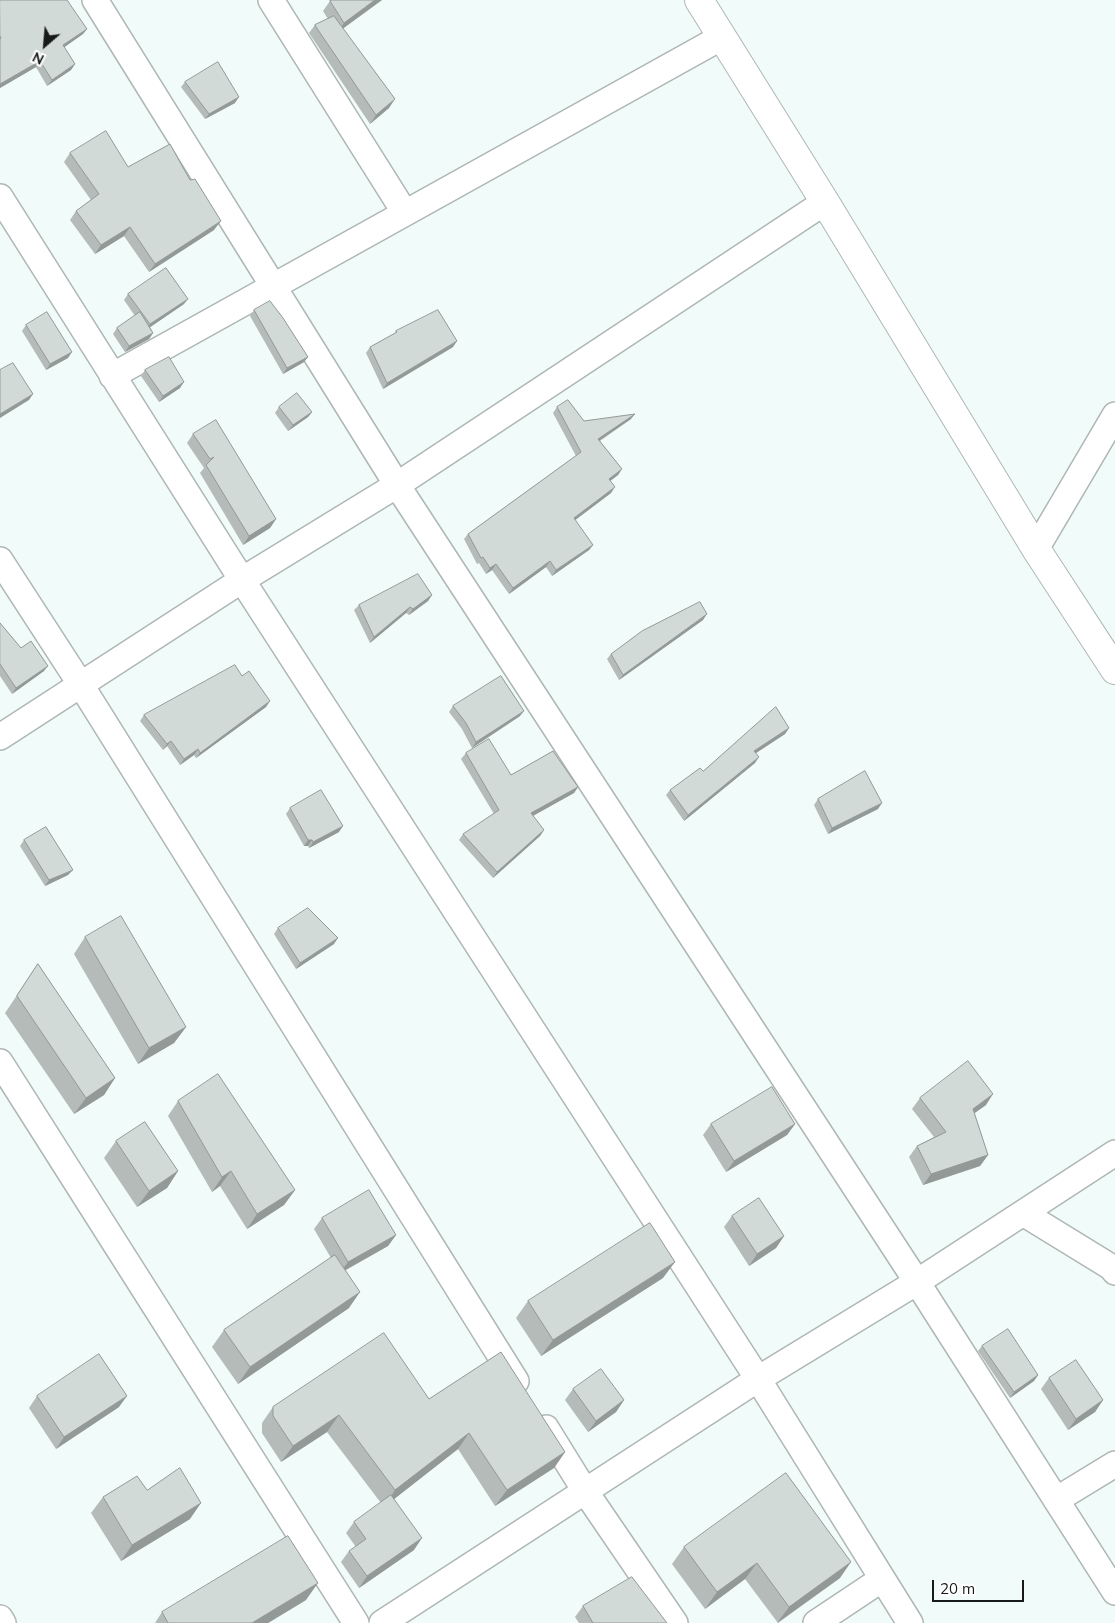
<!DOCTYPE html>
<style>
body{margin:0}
#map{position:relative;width:1115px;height:1623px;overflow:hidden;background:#f1fbf9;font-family:Mulish,sans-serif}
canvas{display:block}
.north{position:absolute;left:20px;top:20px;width:50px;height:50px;-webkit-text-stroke:4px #fff;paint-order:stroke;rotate:207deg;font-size:14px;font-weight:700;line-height:20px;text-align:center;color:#171a19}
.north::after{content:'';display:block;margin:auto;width:18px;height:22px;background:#171a19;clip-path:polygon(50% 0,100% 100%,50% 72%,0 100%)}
.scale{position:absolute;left:932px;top:1580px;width:92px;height:22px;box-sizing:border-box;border:2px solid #171a19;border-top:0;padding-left:6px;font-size:15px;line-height:18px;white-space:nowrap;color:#171a19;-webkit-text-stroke:4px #fff;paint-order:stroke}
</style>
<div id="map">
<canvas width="1115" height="1623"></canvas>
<div class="north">N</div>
<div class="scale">20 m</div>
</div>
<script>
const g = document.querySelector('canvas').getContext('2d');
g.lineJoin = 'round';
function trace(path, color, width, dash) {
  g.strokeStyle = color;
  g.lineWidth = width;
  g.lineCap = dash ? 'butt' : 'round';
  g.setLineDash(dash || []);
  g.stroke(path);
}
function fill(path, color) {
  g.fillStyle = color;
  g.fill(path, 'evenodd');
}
const minor = new Path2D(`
 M95,0L397,485L917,1282L1115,1592
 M271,0L405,213
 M0,197L242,580L758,1379L910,1623
 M112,376L722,37
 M1036,549L1115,415
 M0,560L81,685L516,1381
 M0,737L242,580L397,485L825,202
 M0,1062L356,1623
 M1023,1213L1111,1267L1115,1272
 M546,1428L585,1491L675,1623
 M1056,1500L1115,1464
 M0,1618L3,1623
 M382,1623L758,1379L917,1282L1115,1153
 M816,1623L882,1579`);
const primary = new Path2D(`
 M699,0L825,202L1036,549L1115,670`);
trace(minor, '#aeb7b4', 28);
trace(primary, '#aeb7b4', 30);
trace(minor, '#fff', 25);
trace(primary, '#fff', 28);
fill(new Path2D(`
 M0,0L87,29L83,34L64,47L75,64L71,70L47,86L36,67L0,88Z
 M382,0L343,28L389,108L370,124L309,33L315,25L328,19L323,11L330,1Z
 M185,82L235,103L205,119L181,87Z
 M70,153L128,167L214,230L149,272L124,236L95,254L70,220L76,211L91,200L64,162Z
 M128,294L184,304L150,327L153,333L149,339L125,352L113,334L117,328L135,316L124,300Z
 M254,310L308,357L304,362L283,374L250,316Z
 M26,325L68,358L46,370L22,331Z
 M396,331L453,347L383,389L366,353L370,347L394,334Z
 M145,370L180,388L159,402L141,376Z
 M279,407L312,412L308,417L288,431L275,413Z
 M557,407L584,421L631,419L600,441L622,469L618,475L610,481L611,493L575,520L593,545L589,550L552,576L546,567L509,594L492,570L486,574L479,563L477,564L464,539L468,534L576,456L553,413Z
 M193,434L276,519L270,528L243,545L200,473L204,468L187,443Z
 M432,595L428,601L409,615L406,613L370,643L354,610L359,605Z
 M703,620L619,680L607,659L611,654Z
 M0,623L21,648L44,671L12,694L0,676Z
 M242,676L266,707L196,758L194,755L180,765L167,746L163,750L140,721L144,715Z
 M453,706L520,716L472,748L462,729L449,712Z
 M789,728L785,734L756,753L755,763L684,821L666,795L670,790L703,771Z
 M466,753L511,775L578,787L574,793L533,816L544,830L540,836L493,878L459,840L463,834L494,814L461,759Z
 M818,799L878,809L828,834L814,805Z
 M290,808L339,832L309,848L308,846H304L286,814Z
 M24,840L68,875L45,886L20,846Z
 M278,928L334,944L296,969L274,934Z
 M85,937L186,1027L174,1043L138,1064L74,954Z
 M38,964L115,1078L104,1095L74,1114L5,1013Z
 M920,1098L986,1105L974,1113L988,1155L980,1166L923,1185L909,1157L917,1146L934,1137L912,1109Z
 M178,1101L295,1190L284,1205L247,1229L220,1186L212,1192L168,1116Z
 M711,1124H795L787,1135L726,1172L703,1135Z
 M116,1141L178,1171L167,1188L137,1207L104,1158Z
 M732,1216L784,1236L776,1248L749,1266L724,1227Z
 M322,1218L396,1235L388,1246L346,1270L349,1308L238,1384L212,1347L224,1330L331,1258L314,1229Z
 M663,1278L541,1356L516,1318L528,1301Z
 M982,1346L1038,1375L1034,1381L1010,1398L978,1351Z
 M1049,1378L1103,1400L1095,1412L1068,1430L1041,1389Z
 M573,1389L624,1400L616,1412L588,1432L565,1400Z
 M37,1396L119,1407L56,1449L29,1408Z
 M429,1399L565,1452L554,1468L495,1506L458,1449L394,1499L414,1550L359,1588L341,1562L349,1551L356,1547L346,1533L354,1522L381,1503L327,1432L281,1462L262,1433V1423L273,1407Z
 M147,1490L190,1519L121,1561L91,1513L103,1497Z
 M684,1547L840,1578L778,1623L745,1579L705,1609L672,1564Z
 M306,1600L268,1623H155L162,1612Z
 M583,1606L667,1623H579L575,1617Z`), '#b4bbb9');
fill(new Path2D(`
 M375,0H382L337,33L344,23Z
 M87,29L83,34L59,51L63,45Z
 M40,61L36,67L0,88V84Z
 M75,64L71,70L47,86L52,80Z
 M239,97L235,103L205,119L209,114Z
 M395,99L389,108L370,124L376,115Z
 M221,221L214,230L149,272L155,264Z
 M130,227L124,236L95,254L101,245Z
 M188,299L184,304L146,330L150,324Z
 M153,333L149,339L125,352L129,346Z
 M457,341L453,347L383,389L387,383Z
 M72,352L68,358L46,370L50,364Z
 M308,357L304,362L283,374L287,368Z
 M184,382L180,388L159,402L163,396Z
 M33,394L29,400L0,418V414Z
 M312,412L308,417L288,431L293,425Z
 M635,414L631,419L594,444L598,439Z
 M622,469L618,475L605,485L609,479Z
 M615,487L611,493L570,524L574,518Z
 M276,519L270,528L243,545L249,536Z
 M593,545L589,550L552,576L556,570Z
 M550,561L546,567L509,594L513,588Z
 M496,564L492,570L486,574L490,568Z
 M432,595L428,601L409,615L413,609Z
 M410,607L406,613L370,643L374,637Z
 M707,614L703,620L619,680L623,675Z
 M48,666L44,671L12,694L16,688Z
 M270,701L266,707L196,758L200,753Z
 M524,711L520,716L472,748L476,742Z
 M789,728L785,734L750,757L754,751Z
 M171,741L167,746L163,750L167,744Z
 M198,749L194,755L180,765L184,759Z
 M759,757L755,763L684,821L688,815Z
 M578,787L574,793L527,819L531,813Z
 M882,803L878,809L828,834L832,828Z
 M343,826L339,832L309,848L313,842Z
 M544,830L540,836L493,878L497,872Z
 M308,840H312L308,846H304Z
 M73,870L68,875L45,886L49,880Z
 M338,938L334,944L296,969L300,963Z
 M186,1027L174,1043L138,1064L149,1048Z
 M115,1078L104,1095L74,1114L86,1098Z
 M993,1094L986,1105L965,1120L973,1109Z
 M795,1124L787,1135L726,1172L734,1161Z
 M988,1155L980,1166L923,1185L931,1174Z
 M178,1171L167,1188L137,1207L149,1191Z
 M231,1171L220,1186L212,1192L222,1177Z
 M295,1190L284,1205L247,1229L257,1214Z
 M396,1235L388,1246L340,1273L348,1262Z
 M784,1236L776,1248L749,1266L757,1254Z
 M675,1262L663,1278L541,1356L553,1340Z
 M360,1292L349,1308L238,1384L250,1367Z
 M1038,1375L1034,1381L1010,1398L1014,1392Z
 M127,1396L119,1407L56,1449L64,1437Z
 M624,1400L616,1412L588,1432L596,1421Z
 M1103,1400L1095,1412L1068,1430L1076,1419Z
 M339,1415L327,1432L281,1462L293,1446Z
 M469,1433L458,1449L384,1507L395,1490Z
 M565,1452L554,1468L495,1506L507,1490Z
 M201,1503L190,1519L121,1561L132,1545Z
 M422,1538L414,1550L359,1588L367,1576Z
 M851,1562L840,1578L777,1623L789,1607Z
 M757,1563L745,1579L705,1609L717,1592Z
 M318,1583L306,1600L268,1623H252Z`), '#929996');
const building = new Path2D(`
 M0,0H67L87,29L63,45L75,64L52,80L40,61L0,84V39L1,38L0,36Z
 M333,0H375L344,23L330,1Z
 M334,16L395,99L376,115L316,27L315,25Z
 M218,62L239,97L209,114L185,82Z
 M106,131L128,167L170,144L190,180L195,179L221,221L155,264L130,227L101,245L76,211L99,194L70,153Z
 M166,268L188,299L150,324L128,294Z
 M270,301L283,318L308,357L287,368L254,310Z
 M438,310L457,341L387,383L370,347L397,332L396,331Z
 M47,312L72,352L50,364L26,325Z
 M140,312L153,333L129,346L117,328Z
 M169,357L184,382L163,396L145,370Z
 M13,363L33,394L0,414V370Z
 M297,393L312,412L293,425L279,407Z
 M568,400L584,421L635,414L598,439L622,469L609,479L615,487L574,518L593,545L556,570L550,561L513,588L496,564L490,568L483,557L481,558L468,534L581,452L557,407Z
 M216,420L276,519L249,536L206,465L214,457L210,459L193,434Z
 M418,574L432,595L413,609L410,607L374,637L359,605Z
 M700,602L707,614L623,675L611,654L642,631Z
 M0,623L21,648L31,641L48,666L16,688L0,664Z
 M235,665L242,676L249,671L270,701L200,753L198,749L184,759L171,741L167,744L144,715Z
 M501,676L524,711L476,742L466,723L453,706Z
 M776,707L789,728L754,751L759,757L688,815L670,790L700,768L703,771Z
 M489,739L511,775L553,751L578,787L531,813L544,830L497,872L463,834L499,810L466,753Z
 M865,771L882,803L832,828L818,799Z
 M321,790L343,826L313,842L312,840H308L290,808Z
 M46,827L73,870L49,880L24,840Z
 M308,908L338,938L300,963L278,928Z
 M121,916L186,1027L149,1048L85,937Z
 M38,964L115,1078L86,1098L17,996Z
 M968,1061L993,1094L973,1109L988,1155L931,1174L917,1146L946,1132L920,1098Z
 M218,1074L295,1190L257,1214L231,1171L222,1177L178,1101Z
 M772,1087L795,1124L734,1161L711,1124Z
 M145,1122L178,1171L149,1191L116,1141Z
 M369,1190L396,1235L348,1262L322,1218Z
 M759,1198L784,1236L757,1254L732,1216Z
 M650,1223L675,1262L553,1340L528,1301Z
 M335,1255L360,1292L250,1367L224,1330Z
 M1008,1329L1038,1375L1014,1392L982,1346Z
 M384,1333L429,1399L501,1352L565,1452L507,1490L469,1433L395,1490L339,1415L293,1446L273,1416V1407Z
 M99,1354L127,1396L64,1437L37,1396Z
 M1076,1360L1103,1400L1076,1419L1049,1378Z
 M601,1369L624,1400L596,1421L573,1389Z
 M180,1468L201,1503L132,1545L103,1497L137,1476L147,1490Z
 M786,1473L851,1562L789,1607L757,1563L717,1592L684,1547Z
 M391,1495L422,1538L367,1576L349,1551L366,1539L354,1522Z
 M288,1536L318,1583L252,1623H168L162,1612Z
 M632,1577L667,1623H593L583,1606Z`);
fill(building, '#d1dad7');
trace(building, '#929996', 1);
</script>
